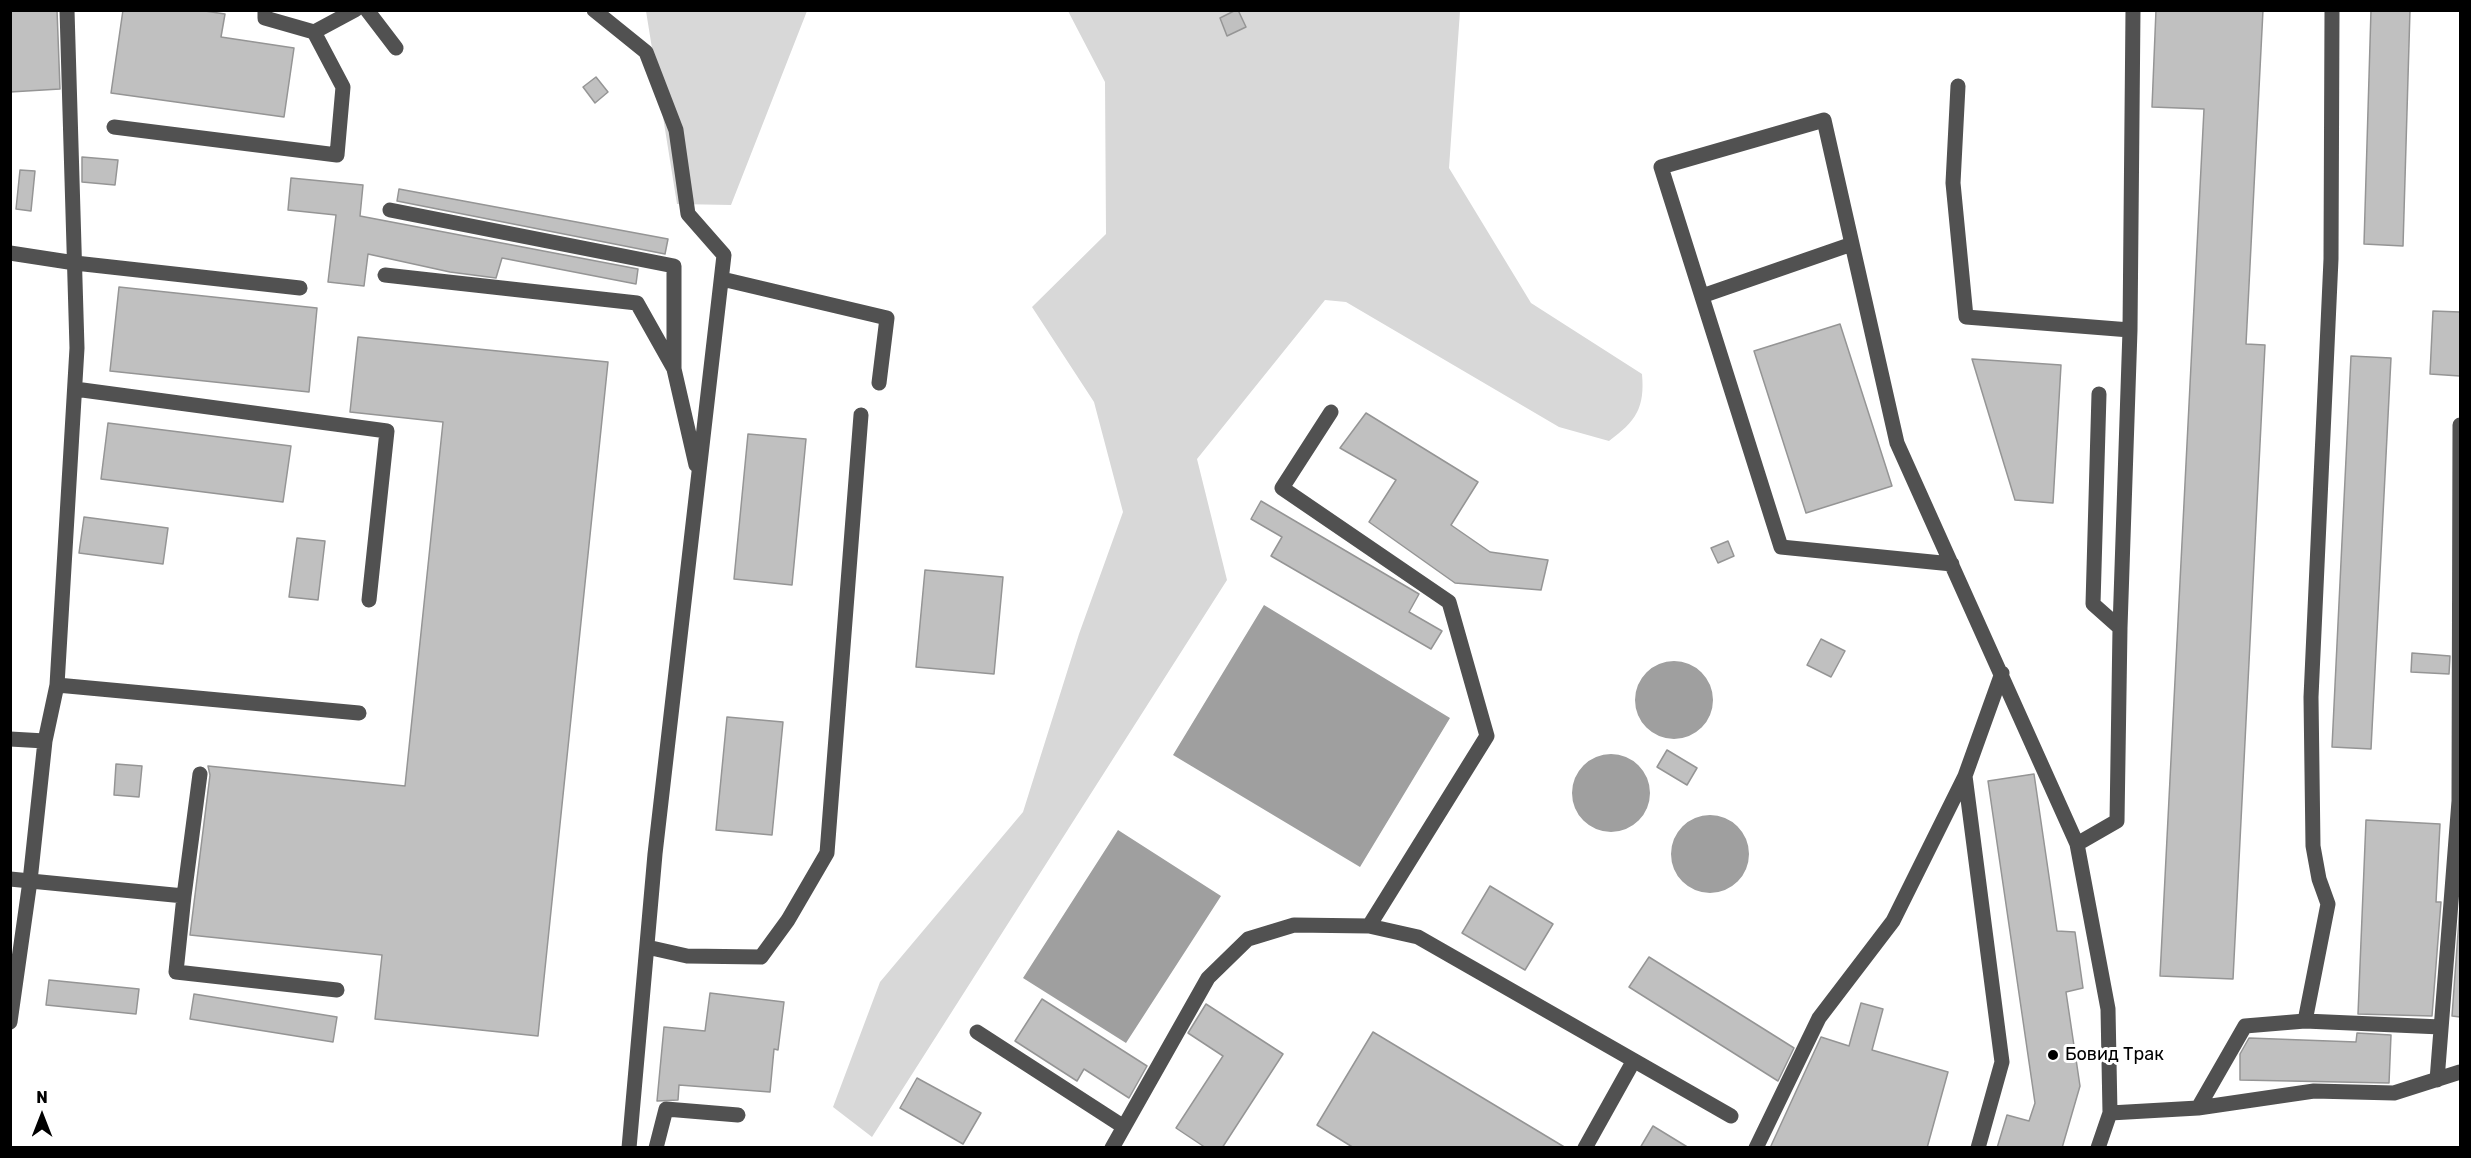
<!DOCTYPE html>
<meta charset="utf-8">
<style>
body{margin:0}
#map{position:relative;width:2471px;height:1158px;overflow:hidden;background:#fff;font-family:Rubik,sans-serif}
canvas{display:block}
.frame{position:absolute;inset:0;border:12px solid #000;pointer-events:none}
.north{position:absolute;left:12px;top:1086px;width:60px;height:60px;-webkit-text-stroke:4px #fff;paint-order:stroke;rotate:0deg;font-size:16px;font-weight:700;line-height:24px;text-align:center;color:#000}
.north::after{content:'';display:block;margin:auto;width:21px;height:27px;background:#000;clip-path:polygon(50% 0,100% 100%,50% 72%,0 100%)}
</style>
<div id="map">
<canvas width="2471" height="1158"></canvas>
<div class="frame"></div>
<div class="north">N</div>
</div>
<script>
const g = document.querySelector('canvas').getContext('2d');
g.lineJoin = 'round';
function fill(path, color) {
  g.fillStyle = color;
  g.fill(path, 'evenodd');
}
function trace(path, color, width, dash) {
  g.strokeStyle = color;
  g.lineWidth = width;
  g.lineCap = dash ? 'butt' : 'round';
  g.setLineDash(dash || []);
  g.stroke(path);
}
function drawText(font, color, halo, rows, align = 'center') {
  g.font = font + ' Rubik,sans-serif';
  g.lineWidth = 6;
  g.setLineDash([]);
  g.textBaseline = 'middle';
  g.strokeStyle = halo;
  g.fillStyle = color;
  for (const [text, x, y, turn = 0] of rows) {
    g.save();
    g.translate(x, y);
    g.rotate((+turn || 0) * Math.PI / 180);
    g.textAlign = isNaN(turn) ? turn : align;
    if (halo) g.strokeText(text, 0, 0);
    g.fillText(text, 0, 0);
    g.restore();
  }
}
fill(new Path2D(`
 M646,11H807L731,205L677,204Z
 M1068,11H1460L1449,168L1531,303L1642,374C1645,408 1636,421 1609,441L1559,427L1346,302L1325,300L1197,459L1227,580L872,1137L833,1107L880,982L1023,812L1079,634L1123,512L1094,402L1032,307L1106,234L1105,82Z`), '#d8d8d8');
fill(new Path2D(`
 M1264,605L1450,718L1360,867L1173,755Z
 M1635 700a39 39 0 1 1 78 0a39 39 0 1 1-78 0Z
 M1572 793a39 39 0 1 1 78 0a39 39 0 1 1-78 0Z
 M1671 854a39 39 0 1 1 78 0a39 39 0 1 1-78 0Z
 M1118,830L1221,896L1126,1043L1023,978Z`), '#9f9f9f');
const building = new Path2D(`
 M10,10H57L60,89L10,92Z
 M123,10H198L225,14L221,37L294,48L284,117L111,93Z
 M1236,10H1238L1246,27L1227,36L1220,18Z
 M2156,10H2263L2246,344L2265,345L2233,979L2160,976L2204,109L2152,107Z
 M2371,10H2410L2403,246L2364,244Z
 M596,77L608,92L595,103L583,87Z
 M82,157L118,160L115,185L82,182Z
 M20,170L35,171L31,211L16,209Z
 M291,178L363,185L360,216L638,269L636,284L502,258L496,278L450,272L368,254L364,286L328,282L336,215L288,210Z
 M399,189L668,239L665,254L397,201Z
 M119,287L317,308L309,392L110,371Z
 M2433,311L2460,312V376L2430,374Z
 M1840,324L1892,486L1806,513L1754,351Z
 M358,337L608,362L538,1036L375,1019L382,955L190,935L210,775L208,766L405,786L443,422L350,412Z
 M2351,356L2391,358L2371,749L2332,747Z
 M1972,359L2061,365L2053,503L2015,500Z
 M1366,413L1478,482L1451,525L1490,552L1548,560L1541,590L1455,583L1369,522L1396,480L1340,448Z
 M108,423L291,446L283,502L101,479Z
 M748,434L806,439L792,585L734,579Z
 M1261,501L1419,594L1409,612L1442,631L1431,649L1271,556L1282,537L1251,519Z
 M84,517L168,528L163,564L79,553Z
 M297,538L325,541L318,600L289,597Z
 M1728,541L1734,556L1718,563L1711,548Z
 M925,570L1003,577L994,674L916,667Z
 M1821,639L1845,651L1831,677L1807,665Z
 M2412,653L2450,656L2449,674L2411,672Z
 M727,717L783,722L772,835L716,830Z
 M1667,750L1697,768L1687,785L1657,767Z
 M116,764L142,766L139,797L114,795Z
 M2034,774L2057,931L2075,932L2083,988L2066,992L2080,1086L2062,1148H1997L2007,1115L2029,1121L2035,1103L1988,781Z
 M2366,820L2440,824L2436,902H2441L2432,1016L2358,1014Z
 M1490,886L1553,924L1525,970L1462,933Z
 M2460,906V1017L2452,1016Z
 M1649,957L1794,1048L1778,1081L1629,987Z
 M49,980L139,989L136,1014L46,1005Z
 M710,993L784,1002L778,1050L774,1049L770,1092L679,1085L678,1100L657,1101L664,1027L705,1031Z
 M194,994L337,1017L333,1042L190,1019Z
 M1042,999L1147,1066L1129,1098L1084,1069L1077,1081L1015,1041Z
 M1861,1003L1883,1009L1872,1050L1948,1072L1927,1148H1770L1821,1037L1849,1046Z
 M1206,1004L1283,1054L1222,1148H1206L1176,1128L1223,1056L1188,1033Z
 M1373,1032L1566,1148H1354L1317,1125Z
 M2357,1033L2391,1035L2389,1083L2240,1080V1054L2249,1038L2356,1042Z
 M917,1078L981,1113L963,1144L900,1108Z
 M1653,1126L1689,1148H1640Z`);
fill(building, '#c0c0c0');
trace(building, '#959595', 1.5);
trace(new Path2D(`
 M367,10L396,48
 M594,10L646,52L676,130L688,214L724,255L655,854L629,1148
 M314,32L355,10
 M1958,86L1953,183L1966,317L2130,330
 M114,127L337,155L343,87L314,32L265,18V10
 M390,210L674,266V369L696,465
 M10,253L75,263L300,288
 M385,275L637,303L673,367
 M722,279L887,318L879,383
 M1702,296L1852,244
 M75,389L387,431L369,600
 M2099,394L2093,604L2120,628
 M1331,412L1282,488L1449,602L1487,736L1369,926
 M1952,564L1781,547L1661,167L1824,120L1897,443L2077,844L2108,1009L2110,1113L2098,1148
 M57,685L359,713
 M10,739L45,741
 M2077,844L2117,821L2120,628L2130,330L2133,10
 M10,879L184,896L176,972L337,990
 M184,896L200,774
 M647,947L687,956L761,957L788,920L827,853L861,415
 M2305,1021L2441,1027
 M10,1022L30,881L45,741L57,685L77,348L67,10
 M977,1032L1124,1127
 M2437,1080L2459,801L2460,425
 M2198,1108L2245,1026L2305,1021L2328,904L2319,879L2313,846L2311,697L2331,259L2332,10
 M2110,1113L2198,1108L2314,1091L2394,1093L2460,1072
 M656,1148L666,1109L738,1115
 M1112,1148L1208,978L1248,939L1294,925L1369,926L1418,937L1731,1116
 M1585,1148L1633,1062
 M1756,1148L1819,1018L1893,921L1965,776
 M1978,1148L2002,1062L1965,776L2002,673`), '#515151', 15);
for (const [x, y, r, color] of [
 [2053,1055,6,"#000"]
]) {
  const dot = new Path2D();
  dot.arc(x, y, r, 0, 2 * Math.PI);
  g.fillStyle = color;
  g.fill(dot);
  trace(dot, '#fff', 2);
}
drawText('18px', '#000', '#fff', [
 ["Бовид Трак",2065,1055]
], 'left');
</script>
